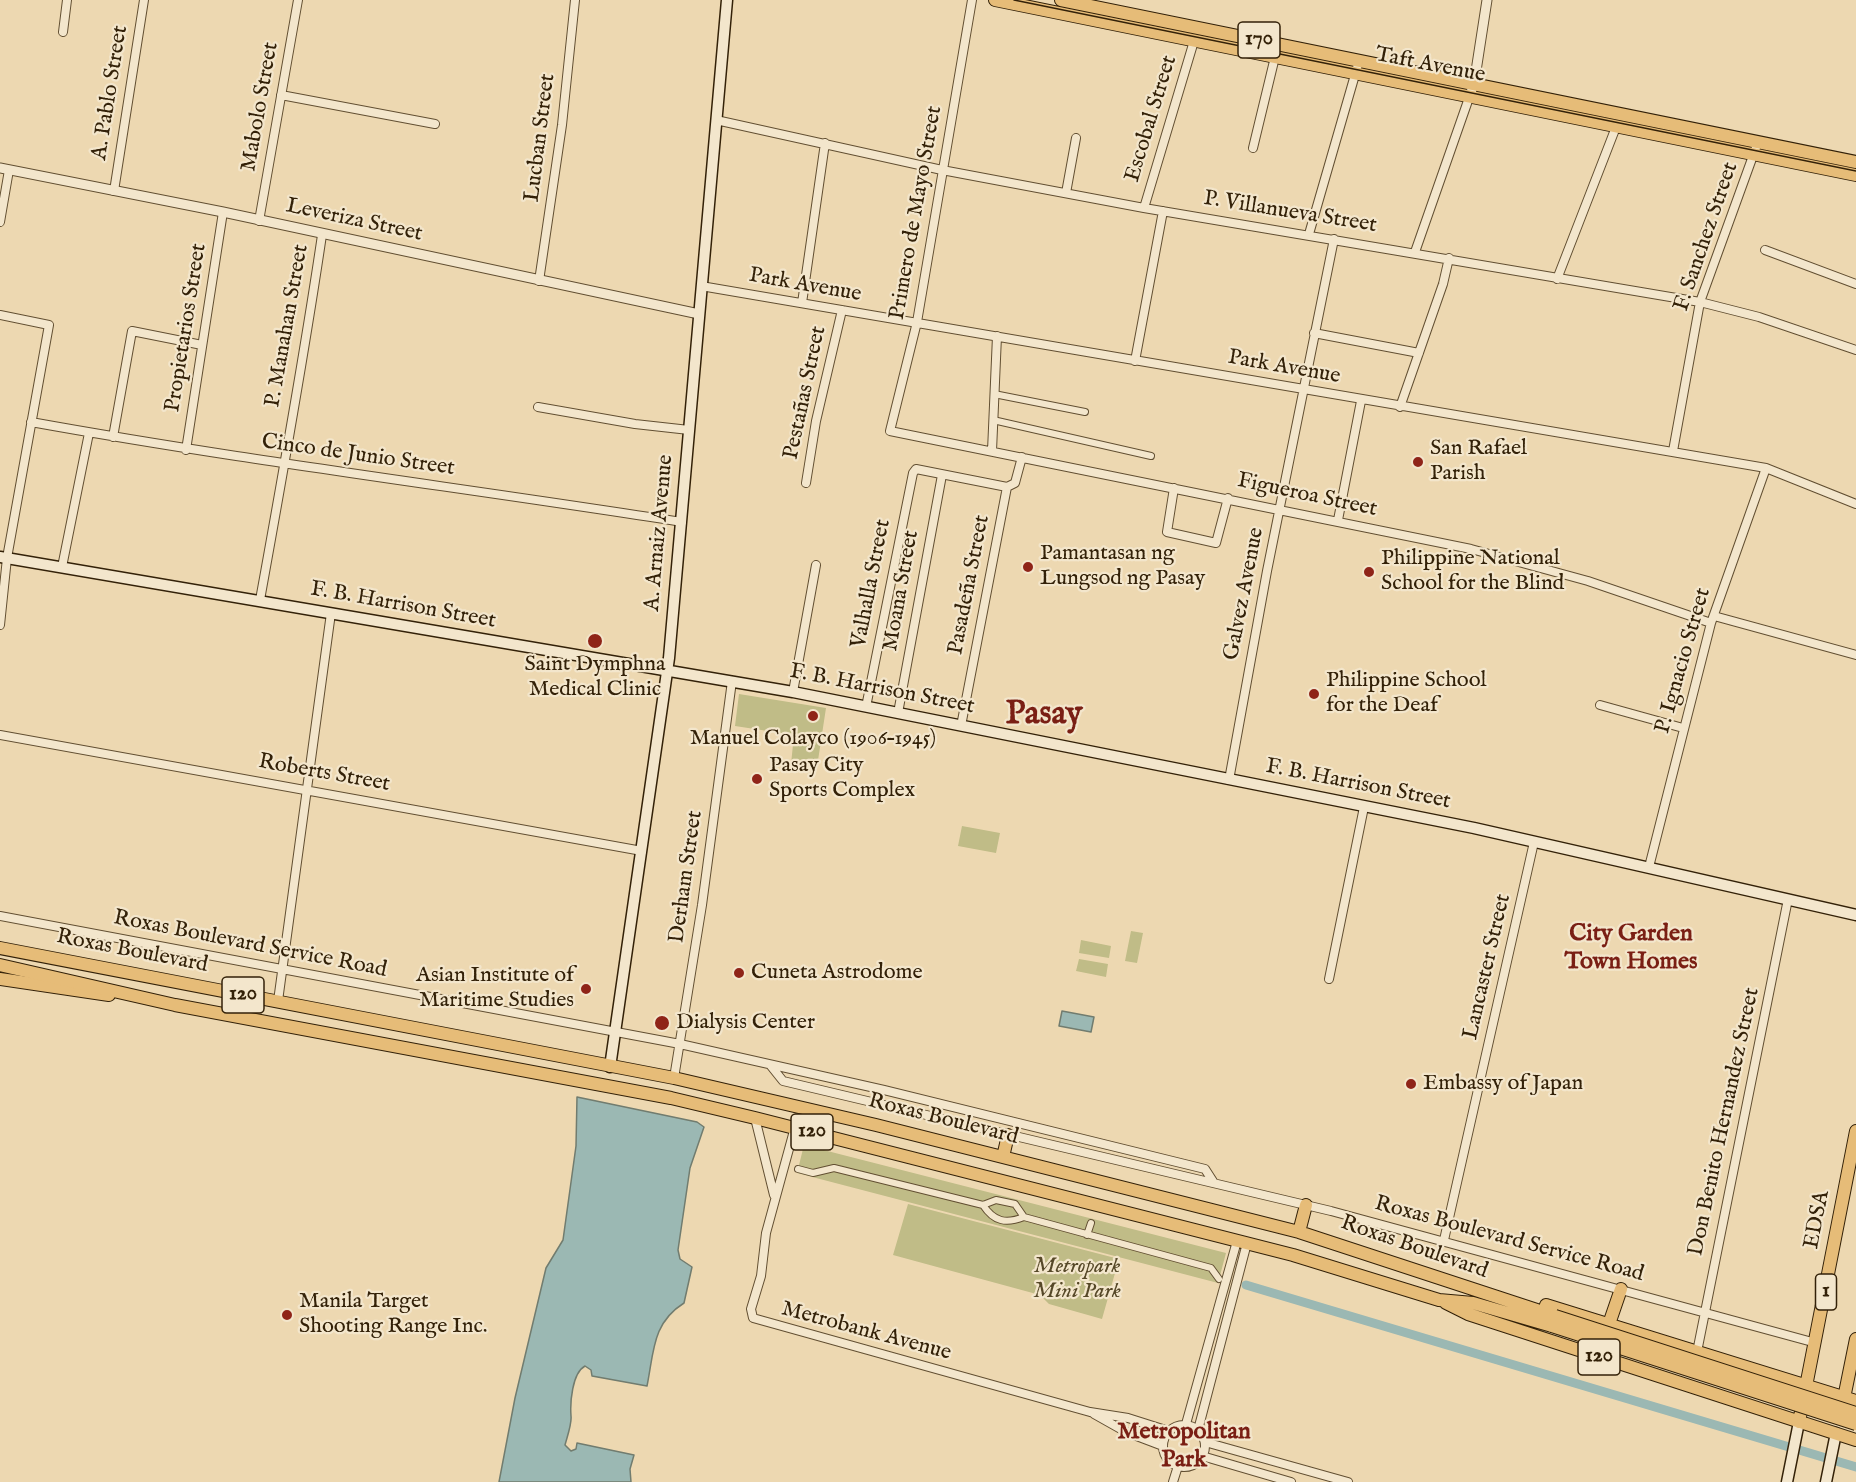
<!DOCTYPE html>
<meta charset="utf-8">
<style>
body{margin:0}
canvas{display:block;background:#edd8b1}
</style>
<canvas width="1856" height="1482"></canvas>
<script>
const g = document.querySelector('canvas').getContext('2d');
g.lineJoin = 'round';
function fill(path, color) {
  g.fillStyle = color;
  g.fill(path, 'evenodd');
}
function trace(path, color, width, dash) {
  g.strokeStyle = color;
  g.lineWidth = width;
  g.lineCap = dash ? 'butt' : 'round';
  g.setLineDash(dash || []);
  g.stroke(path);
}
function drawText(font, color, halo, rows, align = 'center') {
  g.font = font + ' "IM FELL English",serif';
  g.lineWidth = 4.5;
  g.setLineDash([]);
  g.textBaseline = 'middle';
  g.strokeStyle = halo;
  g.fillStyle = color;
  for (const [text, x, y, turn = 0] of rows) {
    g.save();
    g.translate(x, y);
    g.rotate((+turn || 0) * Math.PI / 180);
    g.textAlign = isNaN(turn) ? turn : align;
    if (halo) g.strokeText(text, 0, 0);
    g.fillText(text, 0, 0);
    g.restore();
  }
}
fill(new Path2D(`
 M739,694L826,708L817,767L791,764L794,735L735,726Z
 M962,826L1000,833L996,853L958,846Z
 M1131,931L1143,933L1137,963L1125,961Z
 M1081,940L1111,946L1109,958L1079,953Z
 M1079,959L1108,964L1106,977L1076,971Z
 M804,1145L1226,1253L1218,1283L797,1173Z
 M908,1204L1119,1259L1102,1319L1049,1304L1040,1295L893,1255Z`), '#c0bc87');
const water = new Path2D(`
 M1062,1011L1094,1017L1091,1032L1059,1026Z
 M577,1097L697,1122L704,1127L690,1168L678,1250L680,1259L692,1267L684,1303C652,1323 654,1352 647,1386L592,1376L591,1370L585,1366C572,1373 570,1403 571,1416C572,1424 567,1437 565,1445L571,1451L576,1449L577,1443L634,1455L630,1469L631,1482H499L515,1398L546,1268L563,1240L576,1146Z`);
fill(water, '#9bb8b3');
trace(water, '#717c6f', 1.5);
trace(new Path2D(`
 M1246,1285L1856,1467`), '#9bb8b3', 9);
const pedestrian = new Path2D(`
 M994,394L1085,412
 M993,420L1151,456
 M798,1169L813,1173L834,1168L983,1205L996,1200L1015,1204L1024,1217
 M983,1205C994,1222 1006,1224 1024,1217L1211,1268L1219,1279
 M1087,1235L1091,1223`);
const minor = new Path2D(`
 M972,0L917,322L890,431L1471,549L1588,581L1711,623
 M63,32L67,0
 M281,95L435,124
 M716,120L942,170L1144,208L1700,302L1759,317L1856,350
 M1253,148L1275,57
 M114,191L144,0
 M1066,193L1076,138
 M1144,208L1194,41
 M259,221L298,0
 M0,222L9,170
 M1309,234L1359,61
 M1765,250L1856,284
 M1415,252L1470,95
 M1557,279L1616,127
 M539,281L562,125L575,0
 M701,286L1766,468L1856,504
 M802,303L825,143
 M0,315L49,325L7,558L0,625
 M1314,333L1419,353
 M1135,361L1163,211
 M538,407L635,424L689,430
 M1400,407L1443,284L1449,258
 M31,422C247,461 465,488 682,522
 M113,437L132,331L202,345
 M186,450L223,212
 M992,451L997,336
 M1673,451L1700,302L1758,142
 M806,483L816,421L842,310
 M1007,487L1015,483L1022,457
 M1174,488L1167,532L1216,543L1228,498
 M1338,520L1361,401
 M62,567L89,433
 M260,600C282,479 304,357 322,235
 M1714,616L1856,655
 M793,692L816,565
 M1600,705L1683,728
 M866,707L913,473L916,469L1007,487
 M898,713L942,475
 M961,726L1007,487
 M0,735L642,851
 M1229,780L1267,571L1334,239
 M1649,867L1711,623L1766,468
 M0,916L680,1044L884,1090L1205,1169L1214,1183
 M1329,979L1364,807
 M278,1001L331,613
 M771,1066L783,1081L1331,1211L1816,1343
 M674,1078L702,905L732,681
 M755,1118L774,1195
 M795,1127L766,1233L761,1276L751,1309L753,1318L1090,1412L1128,1418L1169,1431
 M1444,1240L1534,842
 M1697,1352L1788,899
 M1094,1414L1126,1432L1163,1446
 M1186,1424L1237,1241
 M1163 1446a21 21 0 1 1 42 0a21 21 0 1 1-42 0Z
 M1198,1430L1247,1243
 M1205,1442L1348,1482
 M1202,1456L1291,1482
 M1173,1482L1178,1466`);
const tertiary = new Path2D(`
 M1470,95L1474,84L1487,0
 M0,168L223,212L699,314`);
const secondary = new Path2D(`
 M0,557L793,692L1474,828L1856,915
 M610,1067L669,658L727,0
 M1787,1482L1799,1422
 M1826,1482L1836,1433`);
const primary = new Path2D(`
 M995,0L1856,175
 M1061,0L1856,162
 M0,979L109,995`);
const trunk = new Path2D(`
 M0,948L674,1078L876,1125L1299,1232L1555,1316
 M0,965L175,1005L671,1098L755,1118L1293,1255L1439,1300L1473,1303L1552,1326
 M1003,1157L1008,1135
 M1299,1232L1306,1205
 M1446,1303L1468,1314L1856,1440
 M1546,1305L1856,1401
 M1609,1324L1621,1289
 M1843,1403L1856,1339
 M1799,1422L1856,1131`);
trace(pedestrian, '#624f32', 8);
trace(minor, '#624f32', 10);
trace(tertiary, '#624f32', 11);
trace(secondary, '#332108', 13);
trace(primary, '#332108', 14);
trace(trunk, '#332108', 14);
trace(pedestrian, '#f3e6cc', 6);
trace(minor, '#f3e6cc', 8);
trace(tertiary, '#f3e6cc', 9);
trace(secondary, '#f3e6cc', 10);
trace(primary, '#e6bc78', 12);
trace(trunk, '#e6bc78', 12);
trace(new Path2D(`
 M1014,0L1856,171`), '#332108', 1.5);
const trunkBridge = new Path2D(`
 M1555,1316L1856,1413
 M1552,1326L1856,1424`);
trace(trunkBridge, '#332108', 14, []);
trace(trunkBridge, '#e6bc78', 12);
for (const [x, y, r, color] of [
 [1418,462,6,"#8f2418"],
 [1028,567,6,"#8f2418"],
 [1369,572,6,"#8f2418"],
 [595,641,8,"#8f2418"],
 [1314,694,6,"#8f2418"],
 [813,716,6,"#8f2418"],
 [757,779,6,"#8f2418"],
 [739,973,6,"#8f2418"],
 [586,989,6,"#8f2418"],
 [662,1023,8,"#8f2418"],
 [1411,1084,6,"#8f2418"],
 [287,1315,6,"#8f2418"]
]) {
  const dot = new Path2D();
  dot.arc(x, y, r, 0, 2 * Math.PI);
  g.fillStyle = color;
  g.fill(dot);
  trace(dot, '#f3e6cc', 2);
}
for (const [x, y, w] of [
 [1259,40,42],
 [243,995,42],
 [812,1132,42],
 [1826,1292,21],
 [1599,1357,42]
]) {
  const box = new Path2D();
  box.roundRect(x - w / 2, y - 18, w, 36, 4.5);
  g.fillStyle = '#f3e6cc';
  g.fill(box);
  trace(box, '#332108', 1.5);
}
drawText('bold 21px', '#332108', null, [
 ["170",1259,40],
 ["120",243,995],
 ["120",812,1132],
 ["1",1826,1292],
 ["120",1599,1357]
]);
drawText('22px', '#332108', '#f3e6cc', [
 ["Taft Avenue",1430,66,11],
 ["A. Pablo Street",111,93,-81],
 ["Mabolo Street",261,107,-80],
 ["Escobal Street",1152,119,-73],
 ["Lucban Street",541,138,-83],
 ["Primero de Mayo Street",917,213,-80],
 ["P. Villanueva Street",1290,213,9],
 ["Leveriza Street",354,221,12],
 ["F. Sanchez Street",1707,237,-71],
 ["Park Avenue",805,286,10],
 ["P. Manahan Street",288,326,-80],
 ["Propietarios Street",187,328,-81],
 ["Park Avenue",1284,368,10],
 ["Pestañas Street",806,393,-78],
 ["Cinco de Junio Street",358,456,8],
 ["Figueroa Street",1307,496,12],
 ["A. Arnaiz Avenue",660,533,-85],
 ["Valhalla Street",872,584,-79],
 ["Pasadeña Street",970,585,-79],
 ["Moana Street",902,591,-80],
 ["Galvez Avenue",1245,594,-79],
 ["F. B. Harrison Street",403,606,10],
 ["P. Ignacio Street",1684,661,-74],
 ["F. B. Harrison Street",882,690,11],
 ["Roberts Street",324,774,10],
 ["F. B. Harrison Street",1358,785,11],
 ["Derham Street",687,877,-82],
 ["Roxas Boulevard Service Road",250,945,11],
 ["Roxas Boulevard",132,952,11],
 ["Lancaster Street",1488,967,-77],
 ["Roxas Boulevard",943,1120,14],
 ["Don Benito Hernandez Street",1725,1122,-78],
 ["EDSA",1818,1220,-79],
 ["Roxas Boulevard Service Road",1509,1240,15],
 ["Roxas Boulevard",1414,1248,19],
 ["Metrobank Avenue",866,1332,15]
]);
drawText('22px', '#332108', '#f3e6cc', [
 ["San Rafael",1430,449],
 ["Parish",1430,474],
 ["Pamantasan ng",1040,554],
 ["Lungsod ng Pasay",1040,579],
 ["Philippine National",1381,559],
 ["School for the Blind",1381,584],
 ["Saint Dymphna",595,665,"center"],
 ["Medical Clinic",595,690,"center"],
 ["Philippine School",1326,681],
 ["for the Deaf",1326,706],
 ["Manuel Colayco (1906–1945)",813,739,"center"],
 ["Pasay City",769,766],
 ["Sports Complex",769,791],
 ["Cuneta Astrodome",751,973],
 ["Asian Institute of",574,976,"right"],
 ["Maritime Studies",574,1001,"right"],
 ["Dialysis Center",676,1023],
 ["Embassy of Japan",1423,1084],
 ["Manila Target",299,1302],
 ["Shooting Range Inc.",299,1327]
], 'left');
drawText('italic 22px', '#564828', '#f3e6cc', [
 ["Metropark",1077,1267],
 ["Mini Park",1077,1292]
]);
drawText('bold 24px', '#7a1f14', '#f3e6cc', [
 ["City Garden",1631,935],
 ["Town Homes",1631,963],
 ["Metropolitan",1184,1433],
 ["Park",1184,1461]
]);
drawText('bold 34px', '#7a1f14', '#f3e6cc', [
 ["Pasay",1044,716]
]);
</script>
